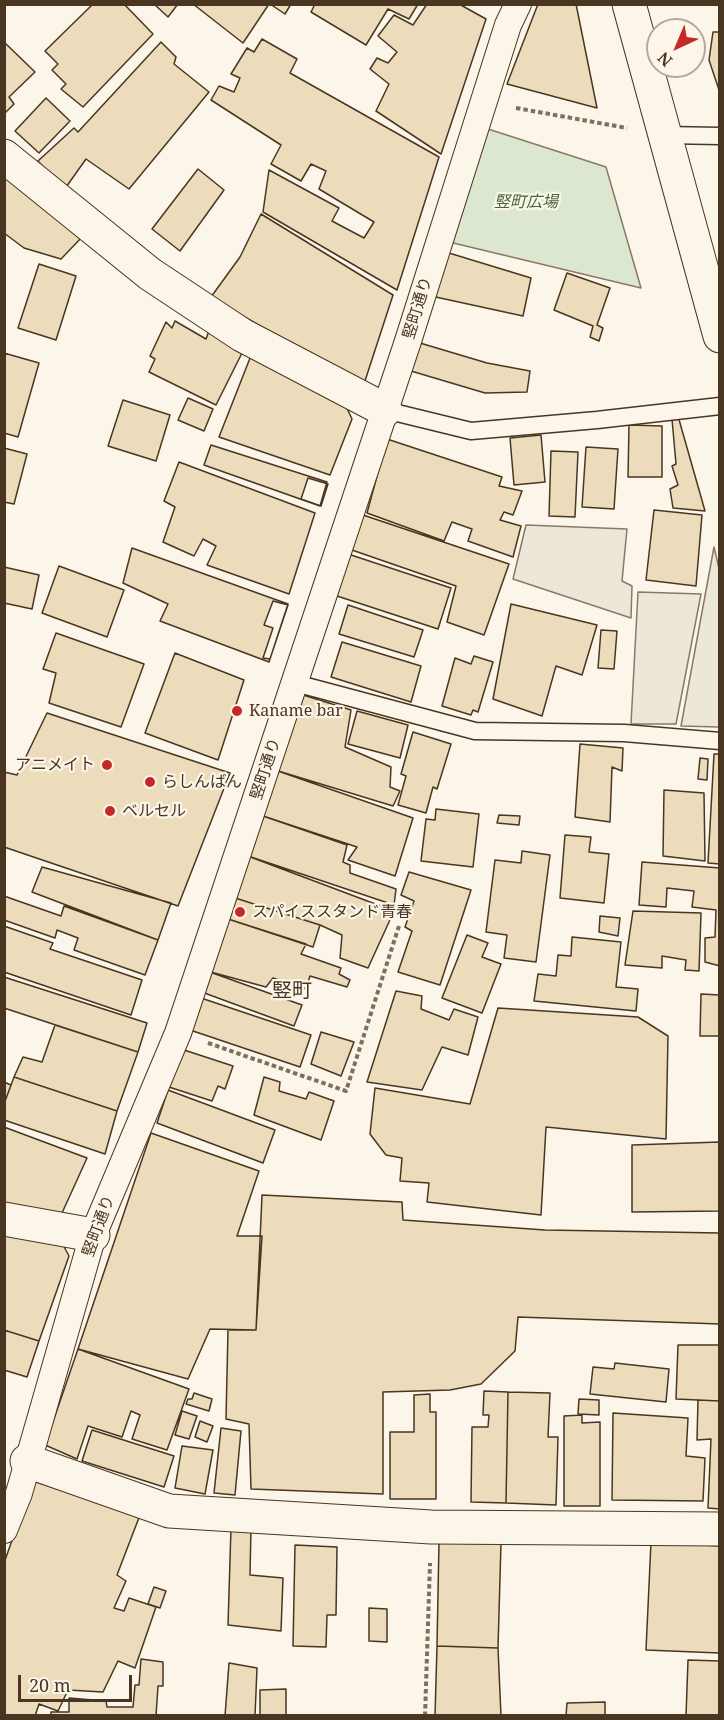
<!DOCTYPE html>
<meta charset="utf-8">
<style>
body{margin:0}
#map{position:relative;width:724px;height:1720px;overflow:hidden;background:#fbf6e9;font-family:"Noto Serif",serif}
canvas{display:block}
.frame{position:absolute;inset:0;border:6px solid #4a3520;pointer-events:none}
.north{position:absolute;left:646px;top:18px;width:60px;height:60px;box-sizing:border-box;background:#fbf6e9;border:2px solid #b4a999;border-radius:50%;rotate:224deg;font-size:16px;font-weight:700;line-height:24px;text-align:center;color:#4a3520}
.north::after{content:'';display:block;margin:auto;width:21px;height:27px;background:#c62828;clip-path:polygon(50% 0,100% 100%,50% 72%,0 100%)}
.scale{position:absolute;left:18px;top:1675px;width:114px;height:27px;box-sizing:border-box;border:3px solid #4a3520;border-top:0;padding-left:8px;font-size:18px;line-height:21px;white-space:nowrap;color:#4a3520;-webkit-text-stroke:4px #fbf6e9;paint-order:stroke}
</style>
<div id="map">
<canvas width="724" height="1720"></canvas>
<div class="frame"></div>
<div class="north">N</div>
<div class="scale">20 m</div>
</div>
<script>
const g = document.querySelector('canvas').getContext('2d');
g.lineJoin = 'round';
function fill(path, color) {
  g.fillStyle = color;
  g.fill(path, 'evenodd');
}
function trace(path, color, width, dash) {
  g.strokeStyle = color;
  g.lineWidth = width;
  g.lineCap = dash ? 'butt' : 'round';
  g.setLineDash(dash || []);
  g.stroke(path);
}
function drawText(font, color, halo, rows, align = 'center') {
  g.font = font + ' "Noto Serif","Noto Sans JP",serif';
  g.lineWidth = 4.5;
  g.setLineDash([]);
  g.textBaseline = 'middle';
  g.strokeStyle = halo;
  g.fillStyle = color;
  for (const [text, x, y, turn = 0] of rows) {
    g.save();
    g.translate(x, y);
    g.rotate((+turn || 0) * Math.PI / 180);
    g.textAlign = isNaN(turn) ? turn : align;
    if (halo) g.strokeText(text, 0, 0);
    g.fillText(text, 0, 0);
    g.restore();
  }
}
const green = new Path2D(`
 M488,129L606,167L641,288L449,242Z`);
fill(green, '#dce7d0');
trace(green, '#887966', 1.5);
const parking = new Path2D(`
 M526,525L627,529L622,581L632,586L631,618L513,579Z
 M714,547L720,573L719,727L681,726Z
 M638,592L701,594L676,724H631Z`);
fill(parking, '#ede7d9');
trace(parking, '#887966', 1.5);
const building = new Path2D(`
 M93,4H124L153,34L83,107L61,89L66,84L52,70L58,64L45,51Z
 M154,4H178L168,17Z
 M193,4H269L243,43Z
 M270,4H291L285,14Z
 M315,4H418L409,19L388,9L366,45L311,12Z
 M427,4H459L486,19L441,154L376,111L389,84L370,69L377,58L388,63L397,52L378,36L394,15L413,25Z
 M538,4H576L597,108L507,84Z
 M713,32H720V93L709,60Z
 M262,39L297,59L290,73L439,157L397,290L263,212L269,170L339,208L332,221L364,238L374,222L319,189L326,171L311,164L301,181L271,164L281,145L211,100L219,86L234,92L240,78L231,74L247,48L254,52Z
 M4,42L35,72L9,97L14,104L4,114Z
 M161,42L176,57L174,64L209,92L129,189L86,159L64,190L38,161L74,128L78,132Z
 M46,98L70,121L39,153L15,131Z
 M198,169L224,190L180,251L152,229Z
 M4,176L83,236L61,259L24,248L4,233Z
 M261,214L393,295L363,387L211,297L240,257Z
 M449,253L531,278L523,316L431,296Z
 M39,264L76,276L56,340L18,328Z
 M567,273L610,288L597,325L603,328L599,341L590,337L593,326L554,310Z
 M175,321L206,339L209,331L244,349L216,405L149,372L155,359L150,356L166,322L172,328Z
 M420,343L487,363L530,371L527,392L485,393L411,371Z
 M4,353L39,363L18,437L4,433Z
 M252,353L345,404L352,419L330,475L219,437Z
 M188,398L213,409L204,431L178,420Z
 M123,400L170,415L156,461L108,446Z
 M678,416L705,511L673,508L670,489L678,485L672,466L676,464L672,419Z
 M629,425L662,426V477H628Z
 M541,435L545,482L514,485L510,438Z
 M387,439L502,477L499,486L522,491L513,515L504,512L500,520L521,526L513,557L468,541L472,529L452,522L444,541L367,513Z
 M211,445L327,482L320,506L204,465Z
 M586,447L618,449L614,509L582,507Z
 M4,448L27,454L14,504L4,502Z
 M551,451L578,452L575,517L549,516Z
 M179,462L315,513L289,594L207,565L216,546L203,539L194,556L163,542L175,507L164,501Z
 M308,478L328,484L321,506L301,499Z
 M654,510L702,515L696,586L646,580Z
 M360,514L509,564L484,635L447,622L456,586L349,549Z
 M132,548L288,604L269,662L160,621L168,604L123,583Z
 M348,554L451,588L438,629L334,595Z
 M59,566L124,590L107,637L42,613Z
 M4,567L39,575L32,609L4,603Z
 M273,601L288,605L270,659L263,658L273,628L264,625Z
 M511,604L597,625L582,675L556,666L542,716L493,699Z
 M348,605L423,630L414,657L339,634Z
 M601,630L617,631L614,669L598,668Z
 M56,633L144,664L121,727L49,703L56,673L43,669Z
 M342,642L421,666L411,702L331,677Z
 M175,653L244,680L218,760L145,733Z
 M474,656L493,662L478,712L473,710L471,715L442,706L455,658L471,664Z
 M300,694L351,710L345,747L391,767L390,787L400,791L393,806L275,770Z
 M357,711L408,725L400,758L348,744Z
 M47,713L230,773L178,906L4,847V772L17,775Z
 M413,732L451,744L437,789L433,787L426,813L398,805L406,776L401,774Z
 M580,744L623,748L622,771L612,767L610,822L575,817Z
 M714,754H720V864L708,863Z
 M700,758L708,759L707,780L698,779Z
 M275,770L413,818L395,876L348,860L357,847L260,815Z
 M664,790L704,793L705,861L663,856Z
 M436,809L479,814L473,867L421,861L426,819L435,820Z
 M260,815L347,845L343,862L350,865V873L396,889L394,905L245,855Z
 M499,815L520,816L519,825L497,823Z
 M565,835L591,837L589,852L609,854L604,903L560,898Z
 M522,851L550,855L536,962L504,958L507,935L486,932L495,860L521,863Z
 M245,855L394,911L368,968L340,958L342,935L320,925L232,897Z
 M642,862L720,868V966L705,962V938L715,937L716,910L692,907L694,891L667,888L666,907L639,905Z
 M42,867L171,903L158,940L32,892Z
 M409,872L471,890L440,985L398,972L412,931L405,927L414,901L401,895Z
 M4,896L61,916L64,906L158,940L145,975L74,950L78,938L57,930L55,938L4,920Z
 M232,897L320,925L313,947L225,918Z
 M633,911L701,913L699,971L685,970L686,960L662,956V968L625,965Z
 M600,916L620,918L618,936L599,932Z
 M225,918L306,944L301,954L341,968L339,974L350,980L347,987L310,976L306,989L273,978L266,987L207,971Z
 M4,926L53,943L50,949L142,980L131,1015L4,972Z
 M467,935L488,943L482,957L501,964L482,1013L442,998Z
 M572,937L621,942L616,987L638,989L636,1011L534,1001L538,974L556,976L558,955L571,956Z
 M207,971L302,1005L294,1026L199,991Z
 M4,977L147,1023L138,1052L4,1008Z
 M396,991L422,996L421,1009L449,1020L454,1009L478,1017L468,1055L442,1047L422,1090L367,1082Z
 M701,994L720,995V1036H700Z
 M198,997L311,1035L300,1067L187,1029Z
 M498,1008L638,1017L668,1036L666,1139L546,1127L541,1215L427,1202L429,1183L400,1181L402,1158L386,1155L370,1134L375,1088L470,1104Z
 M55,1025L138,1052L117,1111L14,1077L23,1057L42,1062Z
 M321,1032L354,1042L341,1076L311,1064Z
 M181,1049L233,1066L225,1089L218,1086L212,1101L169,1087Z
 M14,1077L117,1111L105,1154L4,1120V1104Z
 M264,1077L280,1082L279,1091L306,1099L309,1092L334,1101L321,1140L254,1115Z
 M4,1082L11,1085L4,1104Z
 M168,1090L275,1130L263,1163L157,1123Z
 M4,1127L87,1158L62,1213L4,1209Z
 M151,1133L259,1171L237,1236H262L256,1330L210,1329L188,1379L78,1349Z
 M720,1142V1211L632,1212V1145Z
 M262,1195L402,1202L403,1220L545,1230L720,1233V1324L518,1317L515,1351L481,1384L450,1390L383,1392V1494L251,1489L249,1424L226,1419L228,1330H256Z
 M4,1231L60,1239L69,1256L39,1341L4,1330Z
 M4,1330L39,1341L27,1377L4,1370Z
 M678,1345H720V1401L676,1399Z
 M78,1349L189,1389L167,1450L132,1439L140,1415L131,1411L122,1437L88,1426L77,1459L45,1445Z
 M615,1363L669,1369L666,1402L590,1394L593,1367L614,1369Z
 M484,1391L508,1392L506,1503L471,1502L472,1427H488L489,1415H483Z
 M508,1392L550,1393L548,1437H558L556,1505L506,1503Z
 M194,1393L212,1399L209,1411L186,1404L188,1399H192Z
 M430,1394V1412H436V1499H390V1432H414V1395Z
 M579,1399L599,1400V1415L578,1414Z
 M698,1400L720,1401V1509L708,1508L711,1439L697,1440Z
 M182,1411L197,1416L189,1439L175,1435Z
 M613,1413L688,1418L686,1456L705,1458L703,1501L612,1500Z
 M582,1415V1423L600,1422V1506H564V1416Z
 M200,1421L213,1426L207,1442L195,1437Z
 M221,1428L241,1431L235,1495L214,1493Z
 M92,1430L174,1456L164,1487L82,1461Z
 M182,1446L213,1450L205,1494L175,1488Z
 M33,1481L140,1515L117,1575L126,1581L114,1608L124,1611L129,1598L156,1607L135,1668L118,1661L103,1692L68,1690L58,1711L39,1704L35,1716H4V1563Z
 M231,1528H251L250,1575L283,1578L281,1631L228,1625Z
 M439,1542L501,1543L498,1648L437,1646Z
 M651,1542L720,1546L719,1653L646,1650Z
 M295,1545L337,1547L336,1615H327L326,1647L293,1646Z
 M154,1587L166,1591L160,1608L148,1604Z
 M369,1608L387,1609V1642L369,1641Z
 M437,1646L498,1648L501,1716H435Z
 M141,1659L163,1662V1686H158L156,1716H51V1712H69V1698L106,1701L107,1707H133L135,1685H139Z
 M688,1660L720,1661V1716H686Z
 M229,1663L257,1668L255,1716H225Z
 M286,1689V1716H260V1690Z
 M605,1702V1716H566L567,1703Z`);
fill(building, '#ecdcbc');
trace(building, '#4a3520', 1.5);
const service = new Path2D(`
 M665,135L720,136
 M385,410L471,431L597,420L720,406
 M295,683L475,731L624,733L720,741`);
const pedestrian = new Path2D(`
 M4,1530L19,1493L93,1235L178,1033L408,341L508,25L518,4`);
const minor = new Path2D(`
 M4,156L150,274L242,335L385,410
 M4,1219L93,1235
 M27,1461L169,1511L431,1527L720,1529`);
const tertiary = new Path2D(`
 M629,4L720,336`);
trace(service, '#4a3520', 19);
trace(pedestrian, '#4a3520', 28);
trace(minor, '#4a3520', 35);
trace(tertiary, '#4a3520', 35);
trace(new Path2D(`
 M516,108L627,128
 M208,1043L346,1091L399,926
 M425,1716L430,1563`), '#7f6f5c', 4, [4.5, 3]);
trace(service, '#fbf6e9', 16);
trace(pedestrian, '#fbf6e9', 26);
trace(minor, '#fbf6e9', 33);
trace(tertiary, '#fbf6e9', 33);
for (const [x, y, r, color] of [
 [237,711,6,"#c62828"],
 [107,765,6,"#c62828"],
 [150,782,6,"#c62828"],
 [110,811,6,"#c62828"],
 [240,912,6,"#c62828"]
]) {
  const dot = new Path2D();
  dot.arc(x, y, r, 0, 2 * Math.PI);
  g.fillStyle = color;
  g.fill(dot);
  trace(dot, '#fbf6e9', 2);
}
drawText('italic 16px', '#436837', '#fbf6e9', [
 ["竪町広場",526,202]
]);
drawText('16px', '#4a3520', '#fbf6e9', [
 ["竪町通り",418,308,-73],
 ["竪町通り",266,769,-72],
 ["竪町通り",99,1226,-70]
]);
drawText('16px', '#4a3520', '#fbf6e9', [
 ["Kaname bar",249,711],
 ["アニメイト",95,765,"right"],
 ["らしんばん",162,782],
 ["ベルセル",122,811],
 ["スパイススタンド青春",252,912]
], 'left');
drawText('20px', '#4a3520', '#fbf6e9', [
 ["竪町",292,991]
]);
</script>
